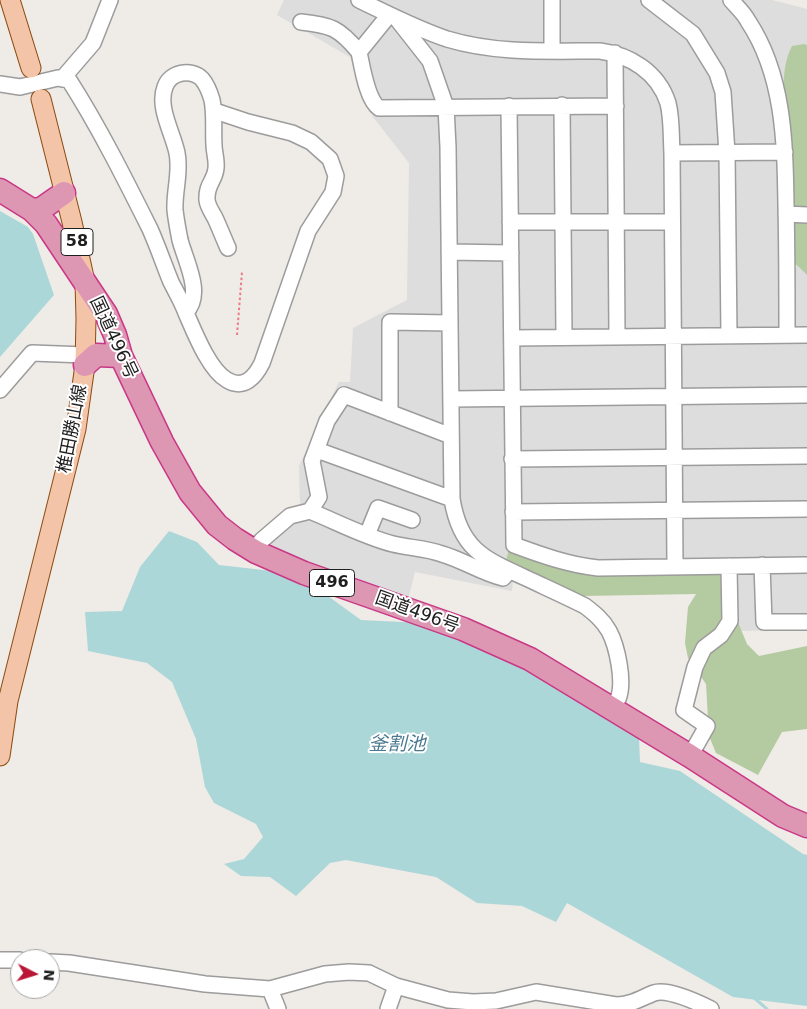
<!DOCTYPE html>
<meta charset="utf-8">
<style>
body{margin:0}
#map{position:relative;width:807px;height:1009px;overflow:hidden;background:#efebe7;font-family:"DejaVu Sans",sans-serif}
canvas{display:block}
.north{position:absolute;left:10px;top:949px;width:50px;height:50px;box-sizing:border-box;background:#fff;border:1px solid #a5a5a5;border-radius:50%;rotate:95deg;font-size:14px;font-weight:700;line-height:20px;text-align:center;color:#1f1f1f}
.north::after{content:'';display:block;margin:auto;width:18px;height:22px;background:#ba1535;clip-path:polygon(50% 0,100% 100%,50% 72%,0 100%)}
</style>
<div id="map">
<canvas width="807" height="1009"></canvas>
<div class="north">N</div>
</div>
<script>
const g = document.querySelector('canvas').getContext('2d');
g.lineJoin = 'round';
function fill(path, color) {
  g.fillStyle = color;
  g.fill(path, 'evenodd');
}
function trace(path, color, width, dash) {
  g.strokeStyle = color;
  g.lineWidth = width;
  g.lineCap = dash ? 'butt' : 'round';
  g.setLineDash(dash || []);
  g.stroke(path);
}
function drawText(font, color, halo, rows, align = 'center') {
  g.font = font + ' "DejaVu Sans","Noto Sans JP",sans-serif';
  g.lineWidth = 4;
  g.setLineDash([]);
  g.textBaseline = 'middle';
  g.strokeStyle = halo;
  g.fillStyle = color;
  for (const [text, x, y, turn = 0] of rows) {
    g.save();
    g.translate(x, y);
    g.rotate((+turn || 0) * Math.PI / 180);
    g.textAlign = isNaN(turn) ? turn : align;
    if (halo) g.strokeText(text, 0, 0);
    g.fillText(text, 0, 0);
    g.restore();
  }
}
fill(new Path2D(`
 M284,0H772L807,9V630L732,631L728,578L515,555L512,591L415,572L408,600L322,576L264,545L300,507L299,466L339,382H350L353,328L407,300L409,163L373,117L350,57L277,15Z`), '#ddd');
fill(new Path2D(`
 M804,44L807,45V275C800,267 789,259 783,250C779,243 779,232 778,224C776,187 781,156 783,120C785,95 780,69 792,46Z
 M509,549L582,571H730L735,615L747,644L759,656L807,646V729L782,732L758,775L716,753L709,736L706,684L688,658L685,643L688,607L696,594L583,596L506,561Z`), '#b4caa0');
fill(new Path2D(`
 M0,211L28,227L33,234L54,295L0,357Z
 M169,531L197,542L219,565L281,572L310,583L361,620L423,623L519,662L639,738L640,762L680,771L803,854L807,855V1006L733,997L567,903L556,922L522,906L477,903L436,877L346,860L330,863L296,896L270,877L241,876L224,864L244,859L263,837L256,824L214,803L205,787L196,739L172,682L147,663L88,651L85,612L122,611L140,567Z`), '#acd7d8');
trace(new Path2D(`
 M753,997L767,1009`), '#acd7d8', 3);
const minor = new Path2D(`
 M359,0C388,14 417,29 447,39C497,54 549,51 600,51C630,55 658,72 668,103C672,119 671,137 672,153L675,566
 M552,0V51
 M649,0L693,34L717,73L723,92L727,153L729,336
 M731,0C737,7 744,13 748,21C784,75 785,142 786,205C787,249 787,292 787,335
 M389,15L359,52C362,66 367,100 379,108L616,106
 M397,19L430,61L446,107L448,147L452,499C460,549 484,559 526,578C545,587 565,596 585,606C594,613 603,620 609,631C617,646 625,682 618,699C617,702 614,705 612,708
 M301,22C331,25 339,28 359,52
 M615,53L617,337
 M62,79L93,43L110,0
 M0,84L20,87L58,78L69,80C99,127 125,179 150,229C158,247 164,265 171,282C176,292 182,302 186,313C194,331 209,370 227,380C244,390 255,377 262,363L308,231L333,192L336,176L330,159L311,142L292,133L248,122L215,111
 M562,105L564,337
 M509,106L514,545C541,555 569,565 598,568L807,565
 M672,153L785,152
 M786,214L807,215
 M510,222H672
 M449,252L511,253
 M186,312C204,294 185,260 180,240C178,230 176,219 175,210C174,191 181,172 177,153C173,133 157,107 165,87C170,72 191,68 202,79C207,85 210,93 212,100C215,114 213,130 214,145C214,152 217,160 216,168C215,181 206,184 207,200C208,208 213,213 216,220C220,229 224,239 228,248
 M512,338L807,335
 M0,390L32,353L85,355
 M451,399L807,395
 M390,413V322L450,323
 M451,436L344,395L327,421L312,461L319,497L310,511C337,522 365,537 393,544C409,548 426,548 442,554C463,560 482,573 503,578L509,571
 M317,450L452,499
 M512,459L807,456
 M513,512L807,509
 M367,535L378,508L412,520
 M253,550L262,540L290,516L310,511
 M762,565L764,622H807
 M690,756L707,726L684,710L695,667L704,648L721,635L730,621L729,566
 M0,960H20
 M50,962L69,963L205,984L270,989L325,974L349,972L369,973L396,986L448,1000L473,1002L496,1001L536,992L616,1005C631,1005 641,998 654,993C667,988 699,1003 711,1009
 M270,989L278,1009
 M388,1009L396,986`);
const major = new Path2D(`
 M10,0L31,68
 M0,756L8,701L76,429L85,365L86,319L85,282L72,222L41,99`);
const highway = new Path2D(`
 M0,190L32,210L46,224L106,314L115,335L121,356L162,442L190,492L217,525L235,539L256,552L304,573L463,629L530,659L690,756L783,816L807,826
 M32,210L41,209L64,193
 M85,365L96,355L121,356`);
trace(minor, '#9c9c9c', 18);
trace(major, '#8c4a0f', 21);
trace(highway, '#c93886', 25);
trace(new Path2D(`
 M237,335L242,272`), '#ec7b85', 2, [2.5, 2.5]);
trace(minor, '#fff', 15);
trace(major, '#f3c4a8', 19);
trace(highway, '#de97b2', 22);
for (const [x, y, w] of [
 [77,242,32],
 [332,583,45]
]) {
  const box = new Path2D();
  box.roundRect(x - w / 2, y - 13.5, w, 27, 4);
  g.fillStyle = '#fff';
  g.fill(box);
  trace(box, '#1f1f1f', 1);
}
drawText('bold 16px', '#1f1f1f', null, [
 ["58",77,242],
 ["496",332,583]
]);
drawText('18px', '#1f1f1f', '#fff', [
 ["国道496号",113,338,65],
 ["椎田勝山線",73,429,-79],
 ["国道496号",417,613,20]
]);
drawText('italic 19px', '#4b7a90', '#fff', [
 ["釜割池",397,745]
]);
</script>
